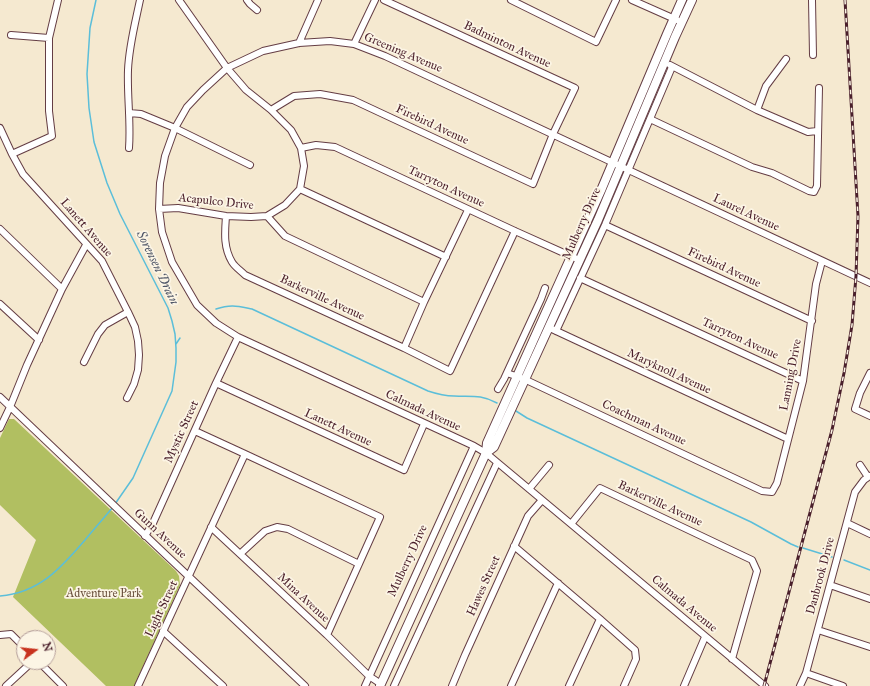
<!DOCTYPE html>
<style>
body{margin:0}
#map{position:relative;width:870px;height:686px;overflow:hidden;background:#f5e9d0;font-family:"IM FELL Great Primer",serif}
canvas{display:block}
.north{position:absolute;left:16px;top:630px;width:40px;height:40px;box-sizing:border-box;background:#fcf5e5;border:1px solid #b59f9b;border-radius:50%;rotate:75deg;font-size:11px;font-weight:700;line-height:16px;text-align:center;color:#4a1f2b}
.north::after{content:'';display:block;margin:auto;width:14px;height:18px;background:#c8321e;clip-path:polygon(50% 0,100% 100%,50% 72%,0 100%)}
</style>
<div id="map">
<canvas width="870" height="686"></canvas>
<div class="north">N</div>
</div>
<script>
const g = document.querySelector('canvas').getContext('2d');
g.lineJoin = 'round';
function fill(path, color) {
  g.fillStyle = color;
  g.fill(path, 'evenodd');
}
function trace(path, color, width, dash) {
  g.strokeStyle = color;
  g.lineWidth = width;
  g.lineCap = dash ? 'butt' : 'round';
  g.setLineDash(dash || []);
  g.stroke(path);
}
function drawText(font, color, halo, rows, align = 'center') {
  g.font = font + ' "IM FELL Great Primer",serif';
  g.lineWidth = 3.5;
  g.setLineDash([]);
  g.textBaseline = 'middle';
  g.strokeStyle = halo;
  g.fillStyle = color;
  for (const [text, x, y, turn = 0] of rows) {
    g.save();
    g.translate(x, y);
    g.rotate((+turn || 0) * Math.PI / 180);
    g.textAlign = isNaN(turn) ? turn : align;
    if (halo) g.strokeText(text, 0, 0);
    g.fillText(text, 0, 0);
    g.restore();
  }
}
fill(new Path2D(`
 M9,419H14L176,571L179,576L180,585L134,686H106L13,597L36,540L0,505V438Z`), '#b1bf61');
trace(new Path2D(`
 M96,0L90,28L87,74L89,108L94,142L107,183L120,214L168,308L172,321L175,334L176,348V362L172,391L133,478L115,504
 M216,309C231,304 237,306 252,309L428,391C437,394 445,396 454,396C471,397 480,394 497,403
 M176,344L180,338
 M516,411L527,418L751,522L791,544L798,547
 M803,548L832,557
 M844,560L870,570
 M0,596C39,593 61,568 85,540C94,529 104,518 113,507`), '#5bbed9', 1.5);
const minor = new Path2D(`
 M247,0L250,4L257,10
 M511,0L596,42L616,0
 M632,0L677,20
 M812,0L813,55
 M11,35L49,38
 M299,43L318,0
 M354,44L375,0
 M670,65L757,110L808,132L817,131
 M271,110L294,96L320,94L353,100L533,184L553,134L575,88L384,0
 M757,110L766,86L786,59
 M129,113L141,114L175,128L250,165
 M650,119L752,167L772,173L809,191L814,192L817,186L819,88
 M0,128L12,154L23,174L102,261L128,312L135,327L138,341L139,355L138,370L134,384L127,398
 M129,148C131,122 127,96 128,70C129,46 135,24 140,0
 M301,148L316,145L335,147L515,231L575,258
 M12,154L52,136L49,111V38L58,0
 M300,189L446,257
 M159,209L178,208L226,216L251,217L267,216L285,205L300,189L304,166L301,148L291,130L271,110L246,90L227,68L179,0
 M226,216C225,231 223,247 232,262C235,267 241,271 245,275L404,348L450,371L515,231
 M267,216L285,236L424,302
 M605,225L812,321
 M0,229L62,289
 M580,278L803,381
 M0,304L39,340
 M552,329L788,439
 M556,331L605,225L672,67
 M404,348L424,302L468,210
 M84,362L98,334L105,325L128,312
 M507,373L524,379L762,491L772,492L777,483L803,381L816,284L822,261
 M870,373L860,393L855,409L870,416
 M216,383L404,470L424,424
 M498,389L504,379L541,299L545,288
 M0,397L166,555L305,686
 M0,428L10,407L27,365L62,289L86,245
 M195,431L245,454L380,517L327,635
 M860,465L868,477
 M529,489L549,465
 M847,523L870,534
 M571,524L600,488L752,560L757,571L732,659
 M211,527L327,635L369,676L381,684
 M145,536L153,523L216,383L238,337
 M514,546L600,619L635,650L636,659L624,686
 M240,554L265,531L277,527L288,529L359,564
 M830,585L870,599
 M818,630L870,647
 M163,631L223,686
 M0,635L11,634L24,647
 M39,662L63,686
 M806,673L843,686
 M6,686L32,662
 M138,686L245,454
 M365,686L474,446
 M394,686L497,463
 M452,686L465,655L528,516L542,500
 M511,686L558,583
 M569,686L600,619
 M684,686L705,637
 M765,686L486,453L474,446L238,337L216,323L197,305L172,262L162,232L159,209L160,183L165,156L175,128L187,107L203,90L227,68L263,51L299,43L330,41L354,44L385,56L870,283
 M800,686L806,673L855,492L864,480L870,476`);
const major = new Path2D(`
 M486,453L494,447L598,220L675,37L692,0
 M380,686L486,453L487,443L602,188L667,34L682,0`);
trace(minor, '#643d44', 8);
trace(major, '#643d44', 10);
trace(minor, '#fff', 6);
trace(major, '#fff', 8);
const rail = new Path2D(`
 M764,686L832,430L844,373L852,325L856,276L858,216L845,0`);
trace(rail, '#4a1f2b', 3);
trace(rail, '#fcf5e5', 1.5, [4.5]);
drawText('12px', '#4a1f2b', '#fcf5e5', [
 ["Badminton Avenue",507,45,25],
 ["Greening Avenue",403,53,23],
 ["Firebird Avenue",432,125,25],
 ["Tarryton Avenue",446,187,25],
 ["Acapulco Drive",216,202,6],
 ["Laurel Avenue",746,213,25],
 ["Mulberry Drive",582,224,-66],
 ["Lanett Avenue",86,228,49],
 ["Firebird Avenue",724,268,25],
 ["Barkerville Avenue",322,298,25],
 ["Tarryton Avenue",740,339,25],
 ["Maryknoll Avenue",669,372,25],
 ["Lanning Drive",791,375,-79],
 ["Calmada Avenue",423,411,25],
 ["Coachman Avenue",644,423,25],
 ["Lanett Avenue",338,428,25],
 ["Mystic Street",182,432,-66],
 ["Barkerville Avenue",660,504,25],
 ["Gunn Avenue",160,534,43],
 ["Mulberry Drive",408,561,-65],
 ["Danbrook Drive",821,576,-75],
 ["Hawes Street",484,586,-66],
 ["Mina Avenue",303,598,43],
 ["Calmada Avenue",684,604,40],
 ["Light Street",162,609,-65]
]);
drawText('12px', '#694f3b', '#fcf5e5', [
 ["Adventure Park",104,594]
]);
drawText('italic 13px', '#505768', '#fcf5e5', [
 ["Sorensen Drain",157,268,64]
]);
</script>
